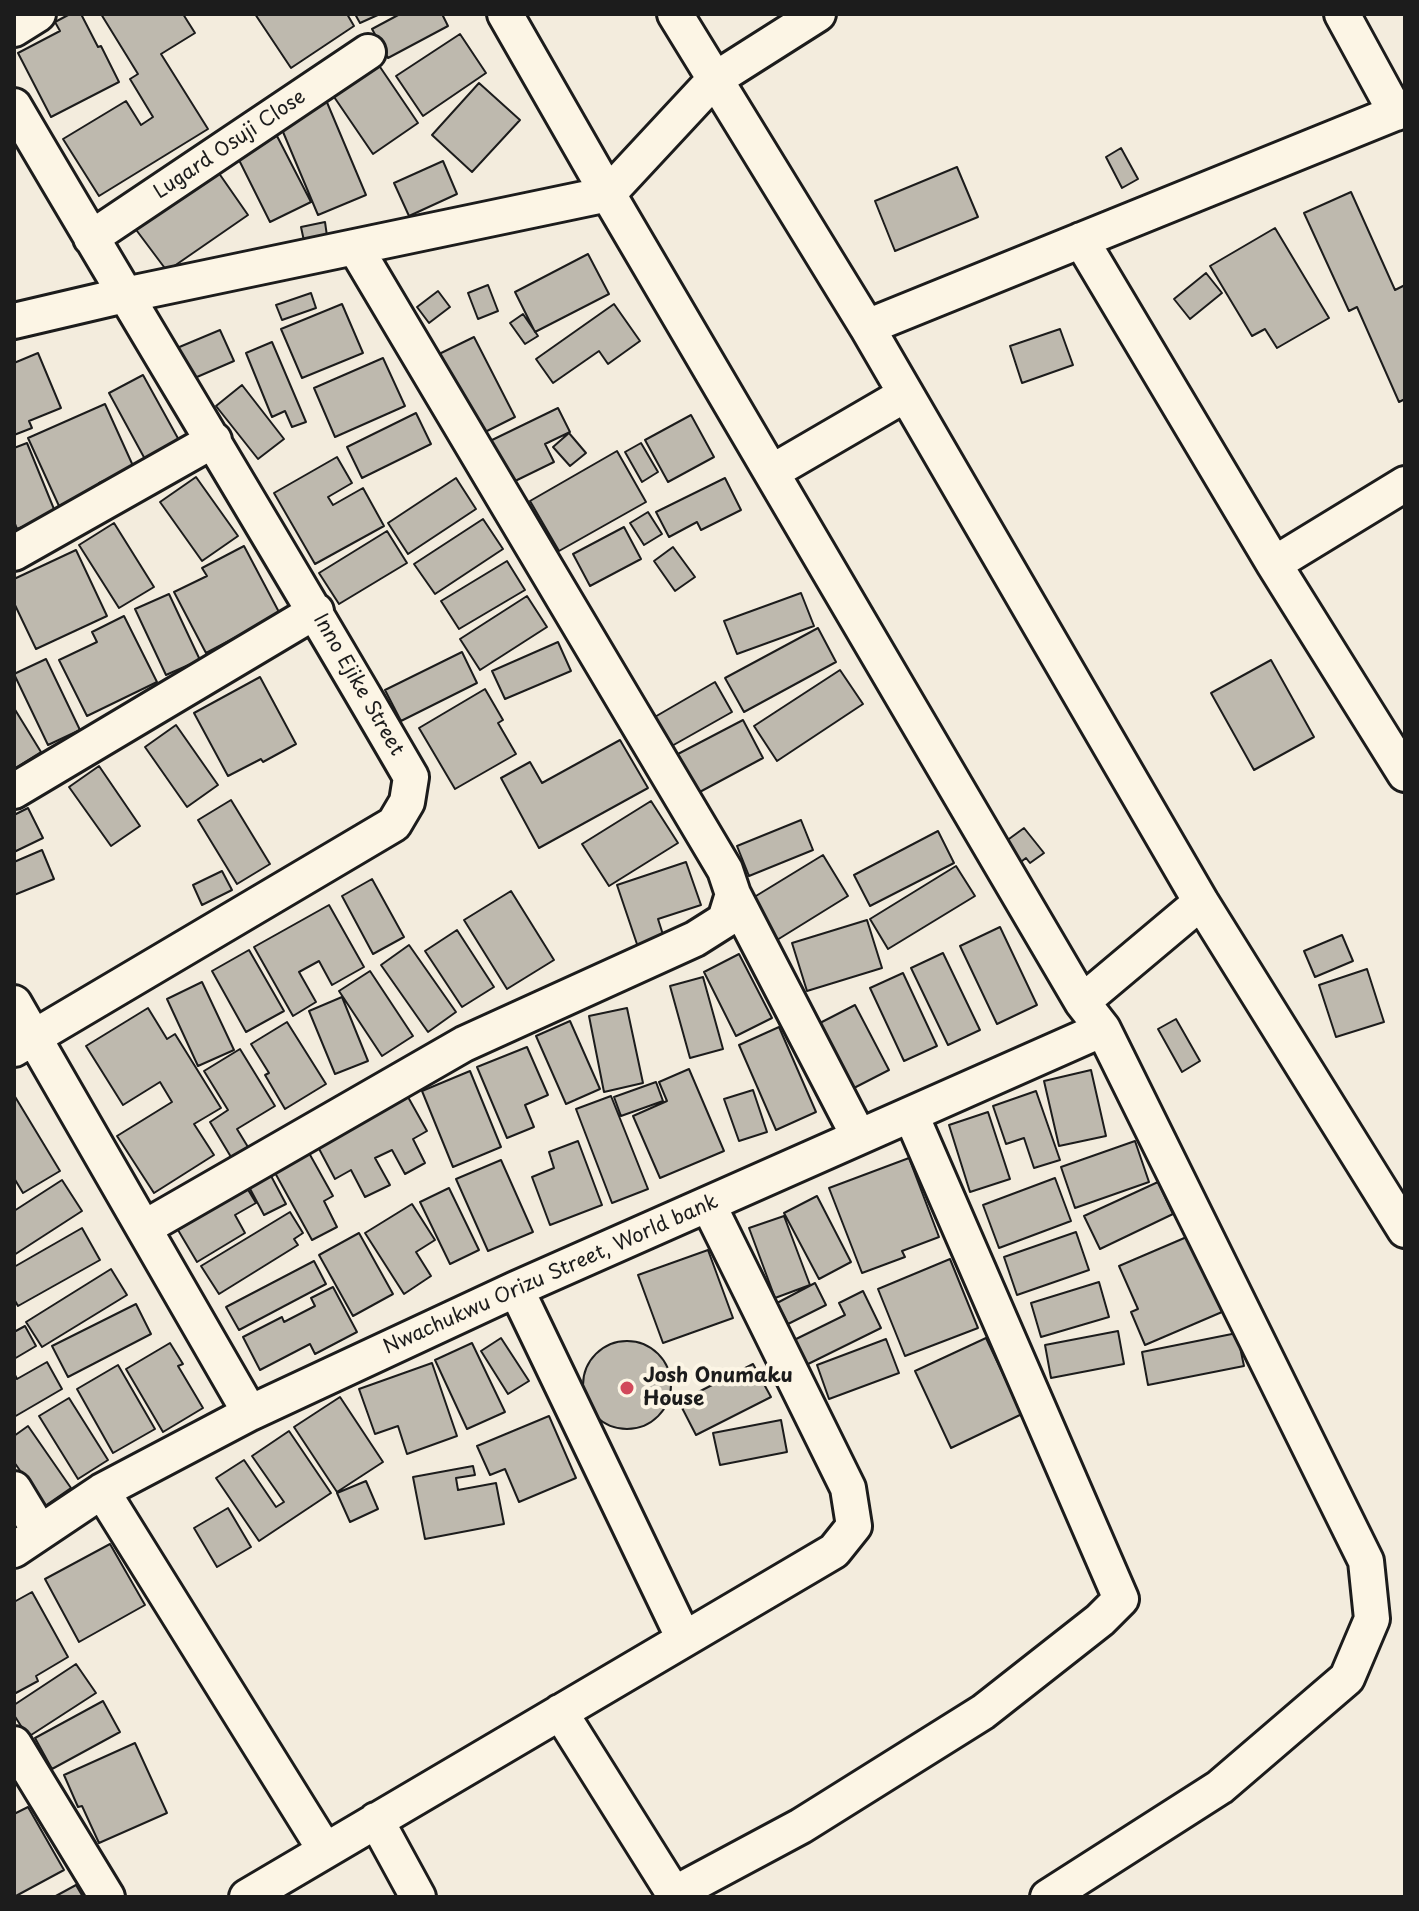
<!DOCTYPE html>
<style>
body{margin:0}
#map{position:relative;width:1419px;height:1911px;overflow:hidden;background:#f3ecdd;font-family:"Playpen Sans",sans-serif}
canvas{display:block}
.frame{position:absolute;inset:0;border:16px solid #1c1c1c;pointer-events:none}
</style>
<div id="map">
<canvas width="1419" height="1911"></canvas>
<div class="frame"></div>
</div>
<script>
const g = document.querySelector('canvas').getContext('2d');
g.lineJoin = 'round';
function fill(path, color) {
  g.fillStyle = color;
  g.fill(path, 'evenodd');
}
function trace(path, color, width, dash) {
  g.strokeStyle = color;
  g.lineWidth = width;
  g.lineCap = dash ? 'butt' : 'round';
  g.setLineDash(dash || []);
  g.stroke(path);
}
function drawText(font, color, halo, rows, align = 'center') {
  g.font = font + ' "Playpen Sans",sans-serif';
  g.lineWidth = 8;
  g.setLineDash([]);
  g.textBaseline = 'middle';
  g.strokeStyle = halo;
  g.fillStyle = color;
  for (const [text, x, y, turn = 0] of rows) {
    g.save();
    g.translate(x, y);
    g.rotate((+turn || 0) * Math.PI / 180);
    g.textAlign = isNaN(turn) ? turn : align;
    if (halo) g.strokeText(text, 0, 0);
    g.fillText(text, 0, 0);
    g.restore();
  }
}
const building = new Path2D(`
 M70,14H81L98,47L101,46L119,82L51,117L18,53L60,31L55,22Z
 M101,14H183L195,33L161,54L208,129L99,196L63,139L126,101L141,125L153,117L130,79L138,74Z
 M255,14H347L354,26L291,68Z
 M355,14H380L360,23Z
 M400,14H442L448,26L388,58L372,29Z
 M460,34L486,73L423,116L396,76Z
 M376,61L418,123L373,154L330,91Z
 M479,83L520,120L472,172L432,135Z
 M326,100L366,195L318,215L278,120Z
 M277,136L311,202L270,222L237,156Z
 M1121,148L1138,179L1122,188L1106,157Z
 M443,161L457,194L409,216L394,183Z
 M957,167L978,217L895,251L875,201Z
 M216,169L248,215L167,271L134,227Z
 M1351,192L1395,290L1405,285V399L1399,402L1357,307L1349,311L1304,213Z
 M325,222L327,236L304,241L301,227Z
 M1275,228L1329,318L1277,348L1265,329L1252,336L1210,266Z
 M588,254L609,294L535,332L515,292Z
 M1206,273L1222,293L1190,319L1174,299Z
 M488,285L498,311L478,319L468,293Z
 M438,291L450,307L429,323L417,307Z
 M311,293L316,308L282,320L276,305Z
 M342,304L363,353L302,378L281,329Z
 M614,304L640,341L608,364L599,351L553,383L536,359Z
 M523,314L538,336L525,344L510,323Z
 M1060,329L1073,365L1022,383L1010,346Z
 M220,330L234,361L190,380L177,348Z
 M474,337L515,417L479,435L437,355Z
 M272,342L306,422L292,427L285,411L272,417L246,353Z
 M38,353L61,408L29,421L32,428L14,435V363Z
 M383,358L405,406L335,437L314,388Z
 M143,375L180,442L146,461L109,393Z
 M242,385L284,439L258,459L216,406Z
 M105,404L134,468L99,483L101,487L59,506L28,438Z
 M558,408L570,432L545,444L554,462L511,483L490,441Z
 M416,413L431,444L362,478L347,447Z
 M691,415L714,457L668,482L645,440Z
 M569,433L586,453L570,466L553,447Z
 M27,443L56,514L17,529L14,521V448Z
 M641,443L658,472L642,482L625,452Z
 M617,451L646,502L559,551L530,501Z
 M337,457L352,483L328,497L333,505L363,488L384,526L315,564L274,493Z
 M196,477L238,536L202,561L160,502Z
 M456,478L476,509L408,554L388,523Z
 M725,478L741,510L701,530L697,522L669,537L656,512Z
 M648,512L662,534L644,545L630,523Z
 M483,519L503,549L435,594L414,564Z
 M114,523L154,587L119,608L79,545Z
 M624,527L641,559L590,586L573,554Z
 M387,531L407,563L339,604L319,573Z
 M244,546L280,614L206,653L174,592L207,576L202,568Z
 M673,547L695,577L675,591L654,561Z
 M76,550L107,616L36,649L14,603V579Z
 M507,561L525,590L459,629L441,601Z
 M801,593L814,626L737,654L724,621Z
 M169,594L200,660L166,675L135,609Z
 M527,596L547,627L480,670L460,639Z
 M124,616L157,682L87,716L59,660L97,642L92,632Z
 M818,628L836,662L744,712L725,678Z
 M558,642L571,671L505,699L492,671Z
 M462,652L477,683L401,721L385,690Z
 M46,659L80,730L48,745L14,674Z
 M1271,660L1314,737L1254,770L1211,693Z
 M840,670L863,704L777,761L754,726Z
 M260,677L296,744L263,762L261,759L228,776L194,713Z
 M715,682L732,712L670,747L653,718Z
 M485,689L503,720L498,723L516,754L455,789L419,728Z
 M14,708L41,752L14,769Z
 M743,720L763,758L696,794L676,755Z
 M176,725L218,785L187,807L145,747Z
 M620,740L648,788L539,848L501,778L530,762L542,783Z
 M99,766L140,826L111,846L69,787Z
 M231,800L270,864L237,884L198,820Z
 M651,801L678,843L609,886L582,844Z
 M28,808L43,838L14,852V815Z
 M801,820L813,850L749,876L737,846Z
 M1024,828L1044,853L1030,863L1026,858L1013,868L998,847Z
 M938,831L954,863L870,906L854,875Z
 M42,850L54,879L14,895V862Z
 M823,855L848,896L777,940L751,899Z
 M686,862L701,905L658,919L666,944L640,953L617,885Z
 M956,866L975,896L888,949L870,919Z
 M222,871L232,890L202,905L193,885Z
 M372,879L404,937L373,954L342,896Z
 M511,891L554,960L507,989L464,920Z
 M329,905L364,967L332,985L319,961L299,972L316,1002L293,1016L254,947Z
 M867,920L882,968L807,991L792,943Z
 M1000,927L1037,1005L997,1024L960,946Z
 M457,930L494,987L462,1007L425,951Z
 M1342,935L1353,961L1315,977L1304,951Z
 M409,945L456,1012L428,1032L381,965Z
 M249,950L284,1011L246,1032L212,971Z
 M943,953L980,1030L948,1045L911,968Z
 M739,954L772,1018L736,1036L704,972Z
 M1367,969L1384,1022L1336,1037L1319,985Z
 M370,971L413,1036L382,1056L339,991Z
 M903,973L937,1046L904,1061L870,988Z
 M703,977L723,1049L690,1058L670,986Z
 M202,982L234,1050L198,1066L167,999Z
 M342,997L368,1061L335,1074L309,1011Z
 M855,1005L889,1070L852,1089L818,1024Z
 M148,1008L167,1039L175,1034L221,1108L194,1124L214,1155L154,1193L117,1136L172,1102L160,1082L123,1105L86,1046Z
 M627,1008L643,1083L604,1092L589,1016Z
 M1176,1019L1200,1061L1182,1072L1158,1029Z
 M570,1021L600,1089L566,1104L536,1036Z
 M287,1022L326,1084L285,1109L265,1075L269,1073L251,1044Z
 M779,1027L816,1112L776,1130L739,1045Z
 M527,1047L548,1095L525,1105L534,1127L507,1138L477,1067Z
 M240,1049L275,1106L237,1129L248,1147L231,1157L210,1122L228,1110L204,1071Z
 M689,1069L724,1151L660,1178L633,1116L667,1101L659,1082Z
 M1091,1070L1106,1136L1059,1146L1044,1081Z
 M470,1071L501,1147L453,1167L422,1091Z
 M656,1082L663,1101L621,1116L614,1097Z
 M753,1090L767,1132L739,1141L724,1099Z
 M1036,1091L1060,1160L1034,1168L1024,1138L1006,1144L993,1106Z
 M14,1095L60,1171L23,1193L14,1178Z
 M611,1096L648,1189L612,1203L576,1109Z
 M408,1097L427,1131L413,1139L425,1163L405,1174L392,1150L375,1158L390,1185L365,1197L351,1170L335,1179L317,1145Z
 M988,1112L1010,1179L970,1192L949,1125Z
 M578,1141L602,1205L550,1225L532,1177L554,1168L549,1152Z
 M1135,1141L1149,1182L1075,1208L1061,1167Z
 M309,1153L333,1196L324,1201L337,1227L312,1240L274,1171Z
 M909,1158L939,1237L902,1251L905,1257L862,1273L829,1188Z
 M501,1160L533,1232L488,1251L456,1179Z
 M270,1174L286,1204L264,1215L248,1185Z
 M1055,1178L1071,1221L999,1248L983,1205Z
 M62,1180L82,1211L14,1255V1211Z
 M1158,1182L1173,1214L1100,1249L1084,1216Z
 M247,1188L256,1203L235,1215L245,1233L197,1262L178,1230Z
 M449,1188L479,1250L450,1264L420,1202Z
 M817,1196L851,1262L819,1279L784,1213Z
 M412,1204L435,1240L416,1252L431,1276L404,1294L365,1233Z
 M290,1212L303,1233L294,1239L298,1245L219,1294L201,1266Z
 M784,1216L810,1285L775,1298L749,1228Z
 M82,1228L100,1260L18,1306L14,1299V1267Z
 M1076,1232L1089,1270L1017,1295L1004,1257Z
 M359,1233L393,1294L353,1316L319,1255Z
 M1189,1236L1222,1312L1145,1345L1131,1312L1138,1309L1119,1266Z
 M708,1250L733,1318L663,1343L638,1275Z
 M950,1259L978,1328L905,1356L878,1289Z
 M314,1261L326,1284L239,1330L226,1307Z
 M111,1269L127,1295L42,1347L26,1322Z
 M1099,1282L1109,1317L1041,1337L1031,1303Z
 M815,1283L826,1305L788,1324L777,1303Z
 M333,1287L357,1332L315,1354L310,1344L260,1370L243,1337L282,1317L284,1322L315,1306L311,1298Z
 M863,1291L881,1328L802,1367L790,1342L845,1315L839,1303Z
 M136,1304L151,1334L68,1377L52,1346Z
 M25,1326L36,1346L14,1359V1332Z
 M1118,1331L1124,1364L1051,1378L1045,1345Z
 M1237,1333L1244,1366L1148,1385L1142,1352Z
 M501,1338L529,1381L508,1394L481,1351Z
 M986,1338L1022,1414L951,1448L915,1371Z
 M886,1339L899,1373L829,1399L817,1365Z
 M583 1385a44 44 0 1 1 88 0a44 44 0 1 1-88 0Z
 M170,1343L183,1364L178,1366L203,1408L163,1432L126,1369Z
 M472,1343L505,1412L467,1429L435,1360Z
 M47,1362L62,1389L14,1417V1373L17,1379Z
 M432,1363L457,1436L407,1454L398,1426L375,1434L359,1389Z
 M753,1364L771,1397L696,1435L679,1402Z
 M118,1365L155,1429L113,1453L77,1389Z
 M340,1397L383,1462L337,1492L294,1427Z
 M69,1398L108,1460L78,1479L39,1416Z
 M549,1416L576,1478L519,1502L505,1469L490,1475L477,1446Z
 M781,1420L787,1452L720,1465L713,1433Z
 M28,1426L71,1488L45,1506L14,1462V1436Z
 M289,1431L331,1493L259,1541L216,1478L244,1460L276,1507L284,1502L252,1456Z
 M473,1466L475,1475L456,1478L458,1490L496,1483L504,1524L425,1539L413,1477Z
 M366,1481L378,1509L350,1522L337,1493Z
 M228,1508L251,1547L217,1567L194,1528Z
 M110,1544L145,1605L79,1642L45,1579Z
 M32,1592L68,1657L36,1676L38,1681L14,1694V1602Z
 M76,1664L96,1693L28,1737L14,1715V1705Z
 M103,1701L120,1732L52,1769L35,1738Z
 M135,1743L167,1813L99,1843L82,1806L78,1807L64,1775Z
 M28,1807L64,1870L14,1897V1814Z
 M76,1885L83,1897H54Z`);
fill(building, '#beb9ae');
trace(building, '#1c1c1c', 2);
const street = new Path2D(`
 M505,14L608,194L1082,1002L1103,1029L1366,1561L1372,1619L1347,1678L1220,1787L1048,1897
 M675,14L867,327L1201,902L1405,1230
 M1342,14L1396,113
 M14,29L38,14
 M14,106C145,330 281,552 411,777L407,802L394,824L14,1049
 M91,238L368,52
 M1081,240L1274,564L1405,774
 M14,321L125,295L608,194L714,80L818,14
 M867,327L1405,109
 M772,472L906,394
 M14,553L214,440
 M1274,564L1405,484
 M14,791L316,611
 M733,894L859,1137
 M1082,1002L1201,902
 M14,1003L250,1413
 M144,1228L464,1044L695,939L725,920L733,894L725,870L355,247
 M516,1289L684,1639
 M14,1489L40,1532
 M102,1491L325,1850
 M14,1550L102,1491L250,1413L516,1289L1103,1029
 M560,1712L676,1897
 M14,1744L107,1897
 M376,1820L418,1897
 M674,1894L801,1826L983,1712L1100,1620L1121,1599L911,1115
 M247,1897L834,1551L854,1526L848,1488L708,1204`);
trace(street, '#1c1c1c', 40);
trace(street, '#fcf5e5', 34);
for (const [x, y, r, color] of [
 [627,1388,8,"#d1495b"]
]) {
  const dot = new Path2D();
  dot.arc(x, y, r, 0, 2 * Math.PI);
  g.fillStyle = color;
  g.fill(dot);
  trace(dot, '#fcf5e5', 3);
}
drawText('20px', '#1c1c1c', '#fcf5e5', [
 ["Lugard Osuji Close",230,145,-34],
 ["Inno Ejike Street",358,685,60],
 ["Nwachukwu Orizu Street, World bank",551,1275,-24]
]);
drawText('bold 20px', '#1c1c1c', '#fcf5e5', [
 ["Josh Onumaku",643,1376],
 ["House",643,1399]
], 'left');
</script>
